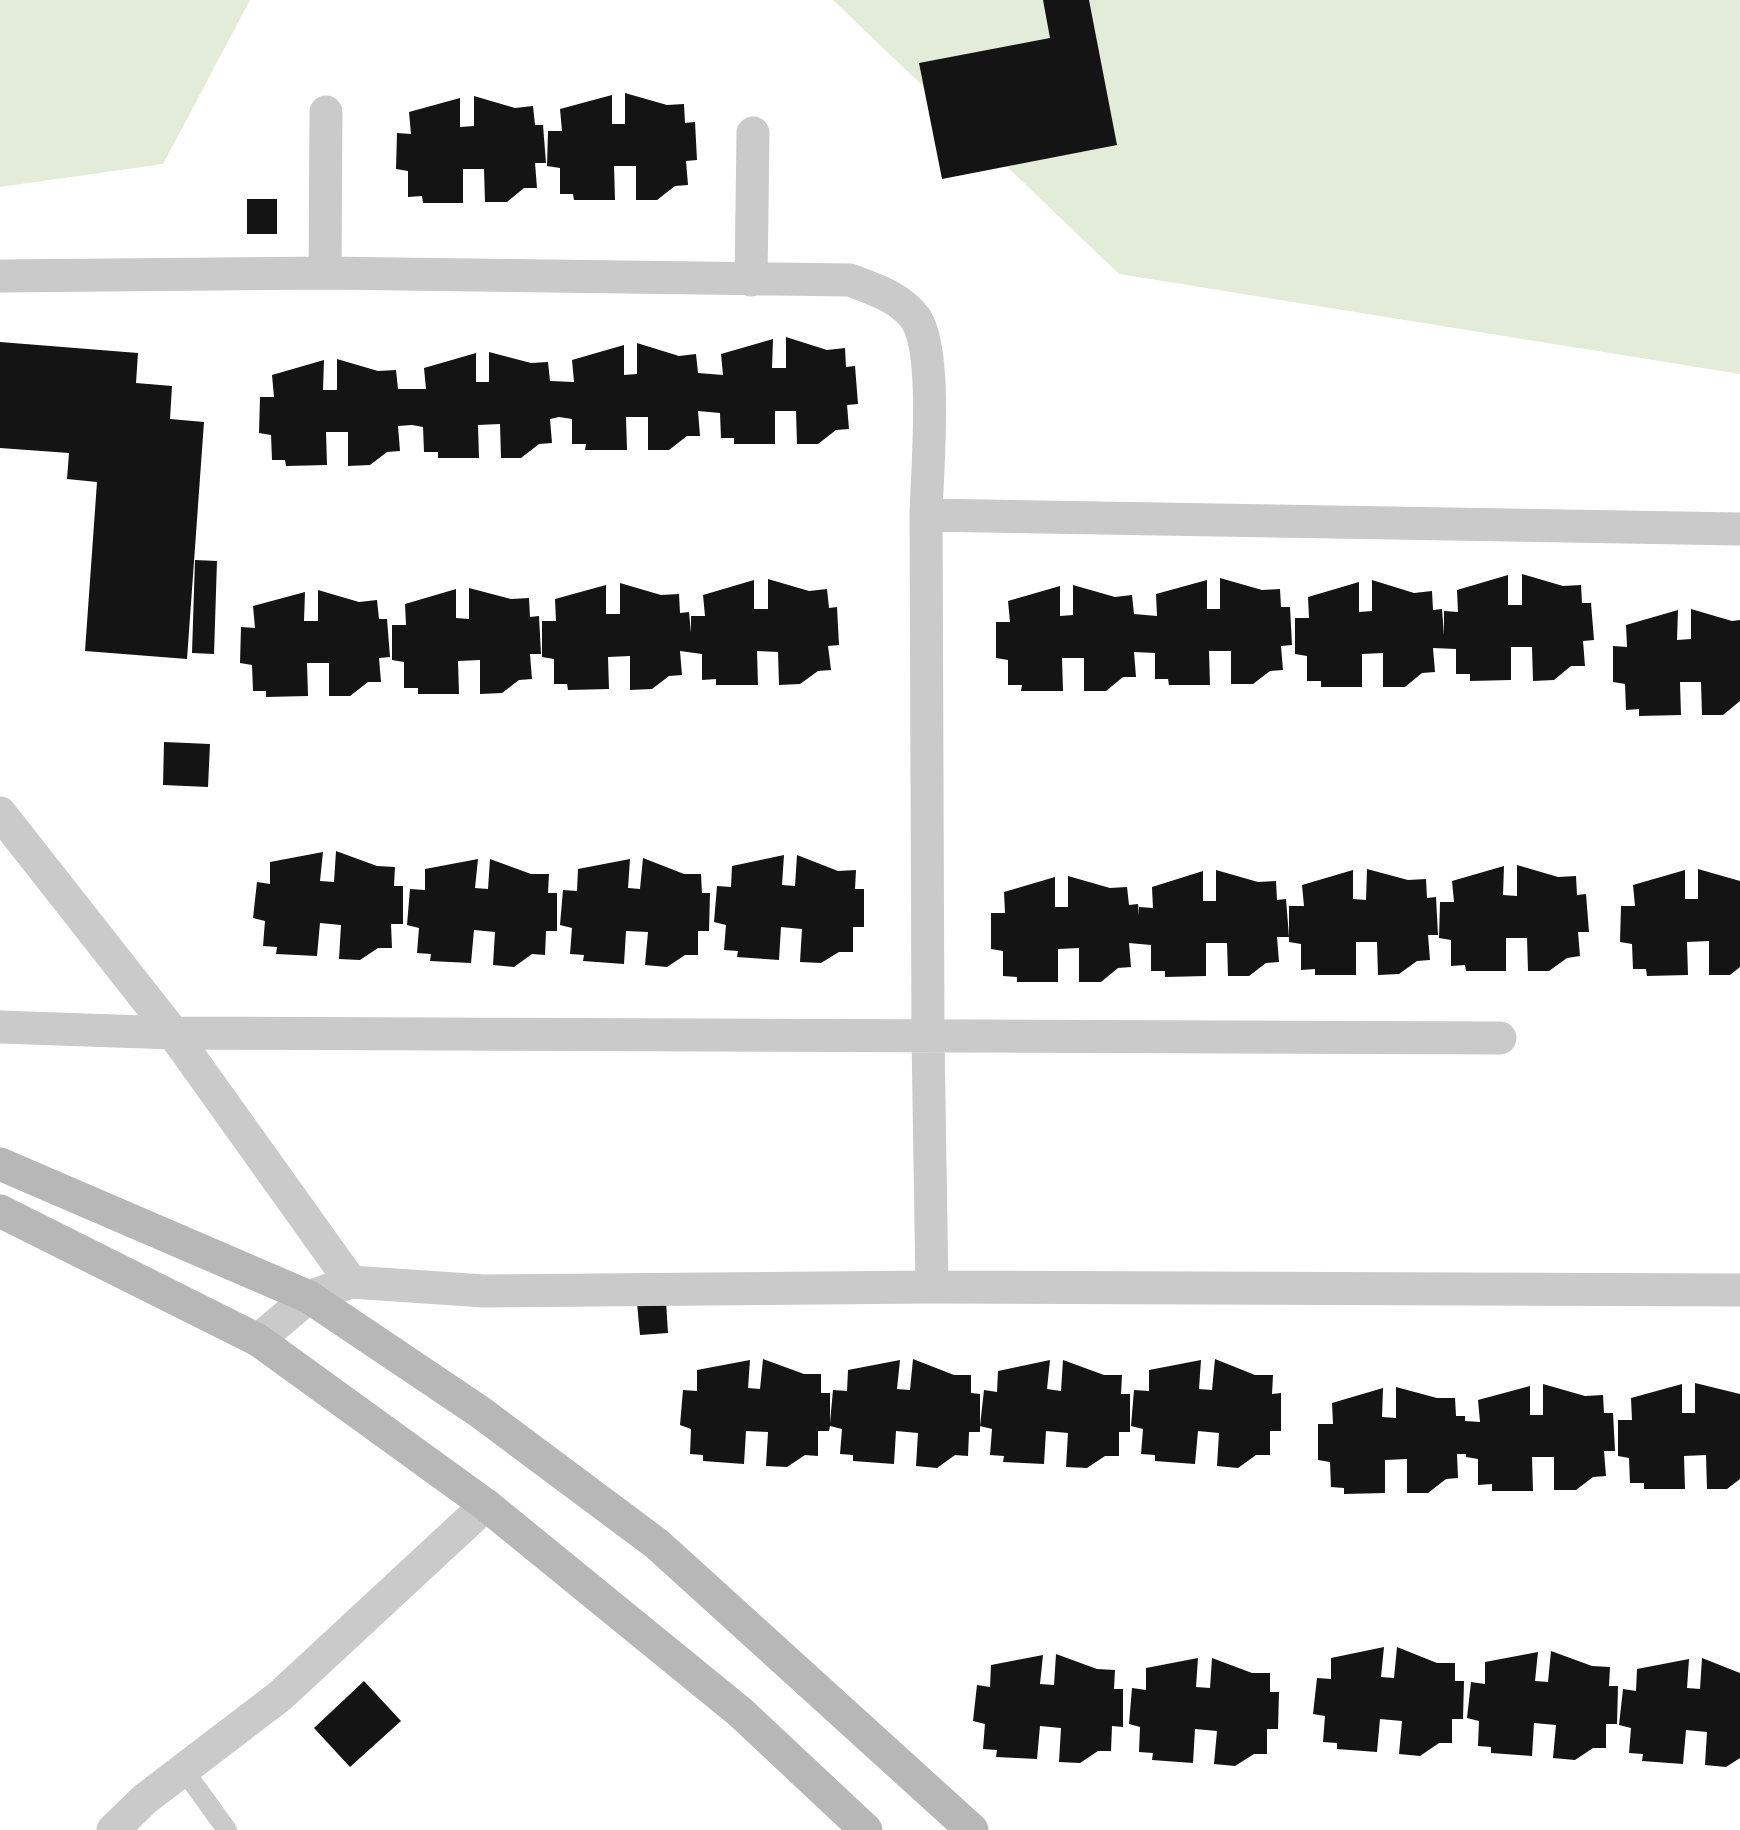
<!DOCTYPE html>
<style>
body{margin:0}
canvas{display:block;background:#fff}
</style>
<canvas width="1740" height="1830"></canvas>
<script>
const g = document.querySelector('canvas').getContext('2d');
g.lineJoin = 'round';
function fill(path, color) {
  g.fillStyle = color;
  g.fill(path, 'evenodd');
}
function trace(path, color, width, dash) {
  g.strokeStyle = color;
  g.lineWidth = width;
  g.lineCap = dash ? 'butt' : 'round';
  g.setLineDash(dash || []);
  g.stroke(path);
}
fill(new Path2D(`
 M0,0H250L163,164L0,187Z
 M833,0H1740V374L1119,274Z`), '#e3ecd8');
fill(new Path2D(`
 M1043,0H1089L1117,145L942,179L919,63L1050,38Z
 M625,93L667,105L684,104L685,123L695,122L697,160L686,161L688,185L675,186L657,200H636V166H614L615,200H574L573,194H560V168L547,166L548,131H562L560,109L612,95V124H625Z
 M474,96L515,108L533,106L535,125H543L546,163H535L537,188H524L507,202H485L484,169H463V203H423L422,196L408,197V171L396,169L397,133L411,134L409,112L460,98V127L474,126Z
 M247,199H277V234H247Z
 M786,337L827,350L845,348L846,367L855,366L858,404L847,405L849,429L836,430L818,444H797L796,411H775V444H734V438H721L720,413L698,411L700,436H687L669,450H648V417H626L627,450H585L586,444H572V419L559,417L550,419L552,443L539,444L521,458H501L500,424L478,425L479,458H438V452H424L423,427L412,425L398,426L400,451L387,452L370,465L348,466V432H326L327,465L286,466L285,460H272L271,435L259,433L260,397H274L272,375L324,360L323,390H337V359L378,371L396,370L398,389H426L424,368L476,353V382H489V352L531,363L548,362L550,381L574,382L572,360L624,345V375L637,374V343L679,356L696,354L698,373L723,375L721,354L773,339L772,368H786Z
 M0,342L138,353L136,383L172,386L170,419L204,422L187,659L85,651L97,482L67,479L69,453L0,448Z
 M195,560L217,561L214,654L192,653Z
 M1522,574L1563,586L1581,585L1582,603H1591L1594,640L1583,641L1585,666H1571L1554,680L1533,681L1532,647H1511V680L1470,681V674H1456V649L1433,648L1435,672L1422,673L1405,687H1383V653L1362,654V687H1321V681H1307V656L1295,654V618H1309L1308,597L1359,582V612L1372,611V580L1414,593L1432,591L1433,610L1442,609L1444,635V611L1458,612L1457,590L1508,575V605H1522Z
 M1220,578L1262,590L1280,589L1281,607H1290L1292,645L1281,646L1283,670L1270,671L1253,684H1231V651H1209L1210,685H1169L1168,679H1155V653L1134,652L1136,677H1123L1106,691H1084V658H1062L1063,691H1021L1022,685H1008V660L996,658V622H1010L1008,601L1060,586V616L1073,615V585L1115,597L1132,595L1134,614L1157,616L1156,594L1207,580V609H1220Z
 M768,579L809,591L827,589L829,608L837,607L839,645L828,646L831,670L818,671L800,684L779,685L778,652L757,651L758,685H716V679L702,680V654L680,651L682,675L669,676L652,689L630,690V656L608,657L609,689L568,690L567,684H554V659L542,657V621H556L555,599L606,585V614H620V583L661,595L679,594L680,613L689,612L691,633V616H705L703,595L754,580V609H768Z
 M469,588L511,599L529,598L530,617L539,616L541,654H530L532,679L519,680L502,693L480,694V660L458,661L459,694H418V688H404V662L392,660V625H406L405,604L456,589V618L469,619Z
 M318,590L359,602L377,600L379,619H387L390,657L379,658L381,682H368L350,696H329V663H307L308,696L266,697V691H253L252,665L240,663L241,627L255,628L253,606L305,592L304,621H318Z
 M1691,609L1732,621L1740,620V701L1723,715H1702L1701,682H1680L1681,715L1639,716V709L1626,710L1625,684L1613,682V646L1627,647L1626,625L1678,610L1677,640L1691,639Z
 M164,742L210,744L208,787L163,785Z
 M336,851L377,866L395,867L394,886H403V924H391L392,948H378L360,960L339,959L341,925L320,923L317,956L276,954L277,947L263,946L265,921L253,918L257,882L270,884V862L323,852L320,881L334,882Z
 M784,855L782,885L795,886L797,855L838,871L856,870L855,889H864V927H853V952H839L821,963L800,962L802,929L781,927L779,960L737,957L738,951L724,950L726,925L714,922L717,886L731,887L732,866Z
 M643,858L684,874H701L702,893H710L709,931H698V955H685L667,967L645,965L648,932L626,931L624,964L583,961L584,955L570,954L572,928L560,925L563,890L577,891L578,869L630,859L628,888L640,889Z
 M478,859L475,888L488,889L490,859L531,874H549L548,893H557V931H546L545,955L532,954L514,967L493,965L495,932L474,930L471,963L430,961L431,954L417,953L419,928L407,925L410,889L425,890V869Z
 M1517,865L1558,877L1576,876L1577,895L1586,894L1589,932H1578L1580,956L1567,958L1549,971H1528L1527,938H1506V971H1466L1465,965L1451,966V940L1439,938L1440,902H1454L1452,881L1504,866L1503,895L1517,896Z
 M1367,869L1408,880L1426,879L1427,898L1436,897L1438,935H1428L1430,960L1417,961L1399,974L1378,975L1377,942H1356V975H1315V969L1301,970V944L1289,942V906H1304L1302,885L1353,870V899L1366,900Z
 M1698,869L1740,881V967L1730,975H1709V941L1687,942L1688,975L1647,976L1646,969H1633L1632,944L1620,942L1621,906H1635L1633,885L1685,870V899H1698Z
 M1216,870L1258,882L1276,881L1277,900L1286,899L1289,937H1277L1279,962L1266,963L1249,976H1228L1227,943H1206V976L1165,977V971H1151V945L1129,943L1131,967L1118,968L1101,982H1079V948L1058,949V982H1017V977L1003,976V951L991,949V913H1005L1004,892L1055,877V907H1068V876L1110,888L1127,887L1129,905L1138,904L1139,916V907L1153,908L1152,887L1203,871V901H1216Z
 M666,1301L668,1333L640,1335L637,1303Z
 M763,1359L804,1374H821V1393H830V1423L833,1390L847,1391L848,1370L900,1360L897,1389L910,1390L913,1359L954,1375H971V1393L980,1394V1432H969L968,1456L955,1455L937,1468L916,1466L918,1433L896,1431L894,1464L853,1461V1455L840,1454L842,1429L830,1426L829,1431H818V1456L805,1455L787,1467L766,1466L768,1432L746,1431L744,1464L703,1461V1455L690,1454L691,1429L680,1425L683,1390L697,1391V1370L750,1360L748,1388L760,1389Z
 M1215,1359L1255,1375H1273L1272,1394L1281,1393V1431H1270V1455H1256L1238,1468L1217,1466L1219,1433L1198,1431L1195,1464L1155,1461V1455L1141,1454L1143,1429L1131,1426L1134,1390L1149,1391V1370L1201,1360L1199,1389L1212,1390Z
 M1050,1360L1047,1389L1061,1391L1063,1360L1104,1375H1122L1121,1394H1130V1432H1119V1456H1105L1087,1468L1066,1467L1068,1433L1046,1431L1044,1464L1003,1462L1004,1456L990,1455L992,1429L980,1426L984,1390L997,1392L998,1371Z
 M1695,1383L1740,1394V1479L1727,1489H1707L1706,1455L1684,1456L1685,1489H1644V1483H1630L1629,1458L1618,1456V1420H1632L1631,1398L1682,1384V1413H1695Z
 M1543,1384L1585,1396L1603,1395L1604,1413H1613L1615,1451H1604L1606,1476L1593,1477L1576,1490H1554V1457H1532L1533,1491H1492V1484L1478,1485V1459L1466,1457V1454H1457L1458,1478L1446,1479L1428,1493H1407V1459L1385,1460V1493L1344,1494V1488L1331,1487L1330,1462L1318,1460V1424H1333L1332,1403L1383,1388L1382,1417L1396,1418V1387L1437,1398H1455L1456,1416H1465V1421L1480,1422L1478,1400L1530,1386V1415H1543Z
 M1384,1647L1381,1677L1394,1678L1397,1647L1437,1663H1455V1681H1464L1463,1719H1452V1743H1439L1420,1756L1399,1754L1402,1721L1380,1719L1377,1752L1337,1749V1743L1323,1742L1325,1716L1313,1714L1317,1678L1331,1679V1658Z
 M1551,1651L1592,1666L1610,1667L1609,1686H1618L1617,1724H1606V1748H1593L1575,1760L1553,1758L1556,1725L1534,1723L1532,1756L1491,1753V1747L1478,1746L1479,1721L1467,1718L1471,1682L1485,1684V1662L1538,1652L1535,1681L1548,1682Z
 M1056,1654L1097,1669L1115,1670L1114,1689H1123V1727L1112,1726L1111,1751H1098L1080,1763L1059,1762L1061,1728L1040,1726L1037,1759L996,1757L997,1750L983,1749L985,1724L973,1721L977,1685L990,1687L991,1665L1043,1655L1040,1684L1054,1685Z
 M1198,1658L1196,1687L1210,1688L1212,1658L1252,1673H1270V1692H1279L1278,1729H1267V1754H1254L1235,1766L1214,1764L1217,1731L1195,1729L1193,1763L1152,1760L1153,1753L1139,1752L1140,1727L1129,1724L1132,1688L1146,1690V1668Z
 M1702,1658L1740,1673V1758L1726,1767L1705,1765L1707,1732L1686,1730L1683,1764L1642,1761L1643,1754L1629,1753L1631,1728L1619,1725L1623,1689L1636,1691L1637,1669L1689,1659L1687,1688L1700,1689Z
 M364,1681L401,1721L350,1767L314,1728Z`), '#141414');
trace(new Path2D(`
 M183,1769L227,1830`), '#cacaca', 20);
trace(new Path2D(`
 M325,273L326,112
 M0,276L325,273L850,280C874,289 900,297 916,319C938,353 927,472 926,515
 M751,280L753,133
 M0,813L173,1033L351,1282
 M0,1027L173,1033L1500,1038
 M932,1287L928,1038L926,515L1740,529
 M258,1340L309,1297L351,1282L484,1291L932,1287L1740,1290
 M113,1830L145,1799L280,1696L486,1505`), '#cacaca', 33);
trace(new Path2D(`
 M0,1164L309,1297L480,1412L657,1544L972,1830
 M0,1211L258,1340L486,1505L740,1712L866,1830`), '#b7b7b7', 33);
</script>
